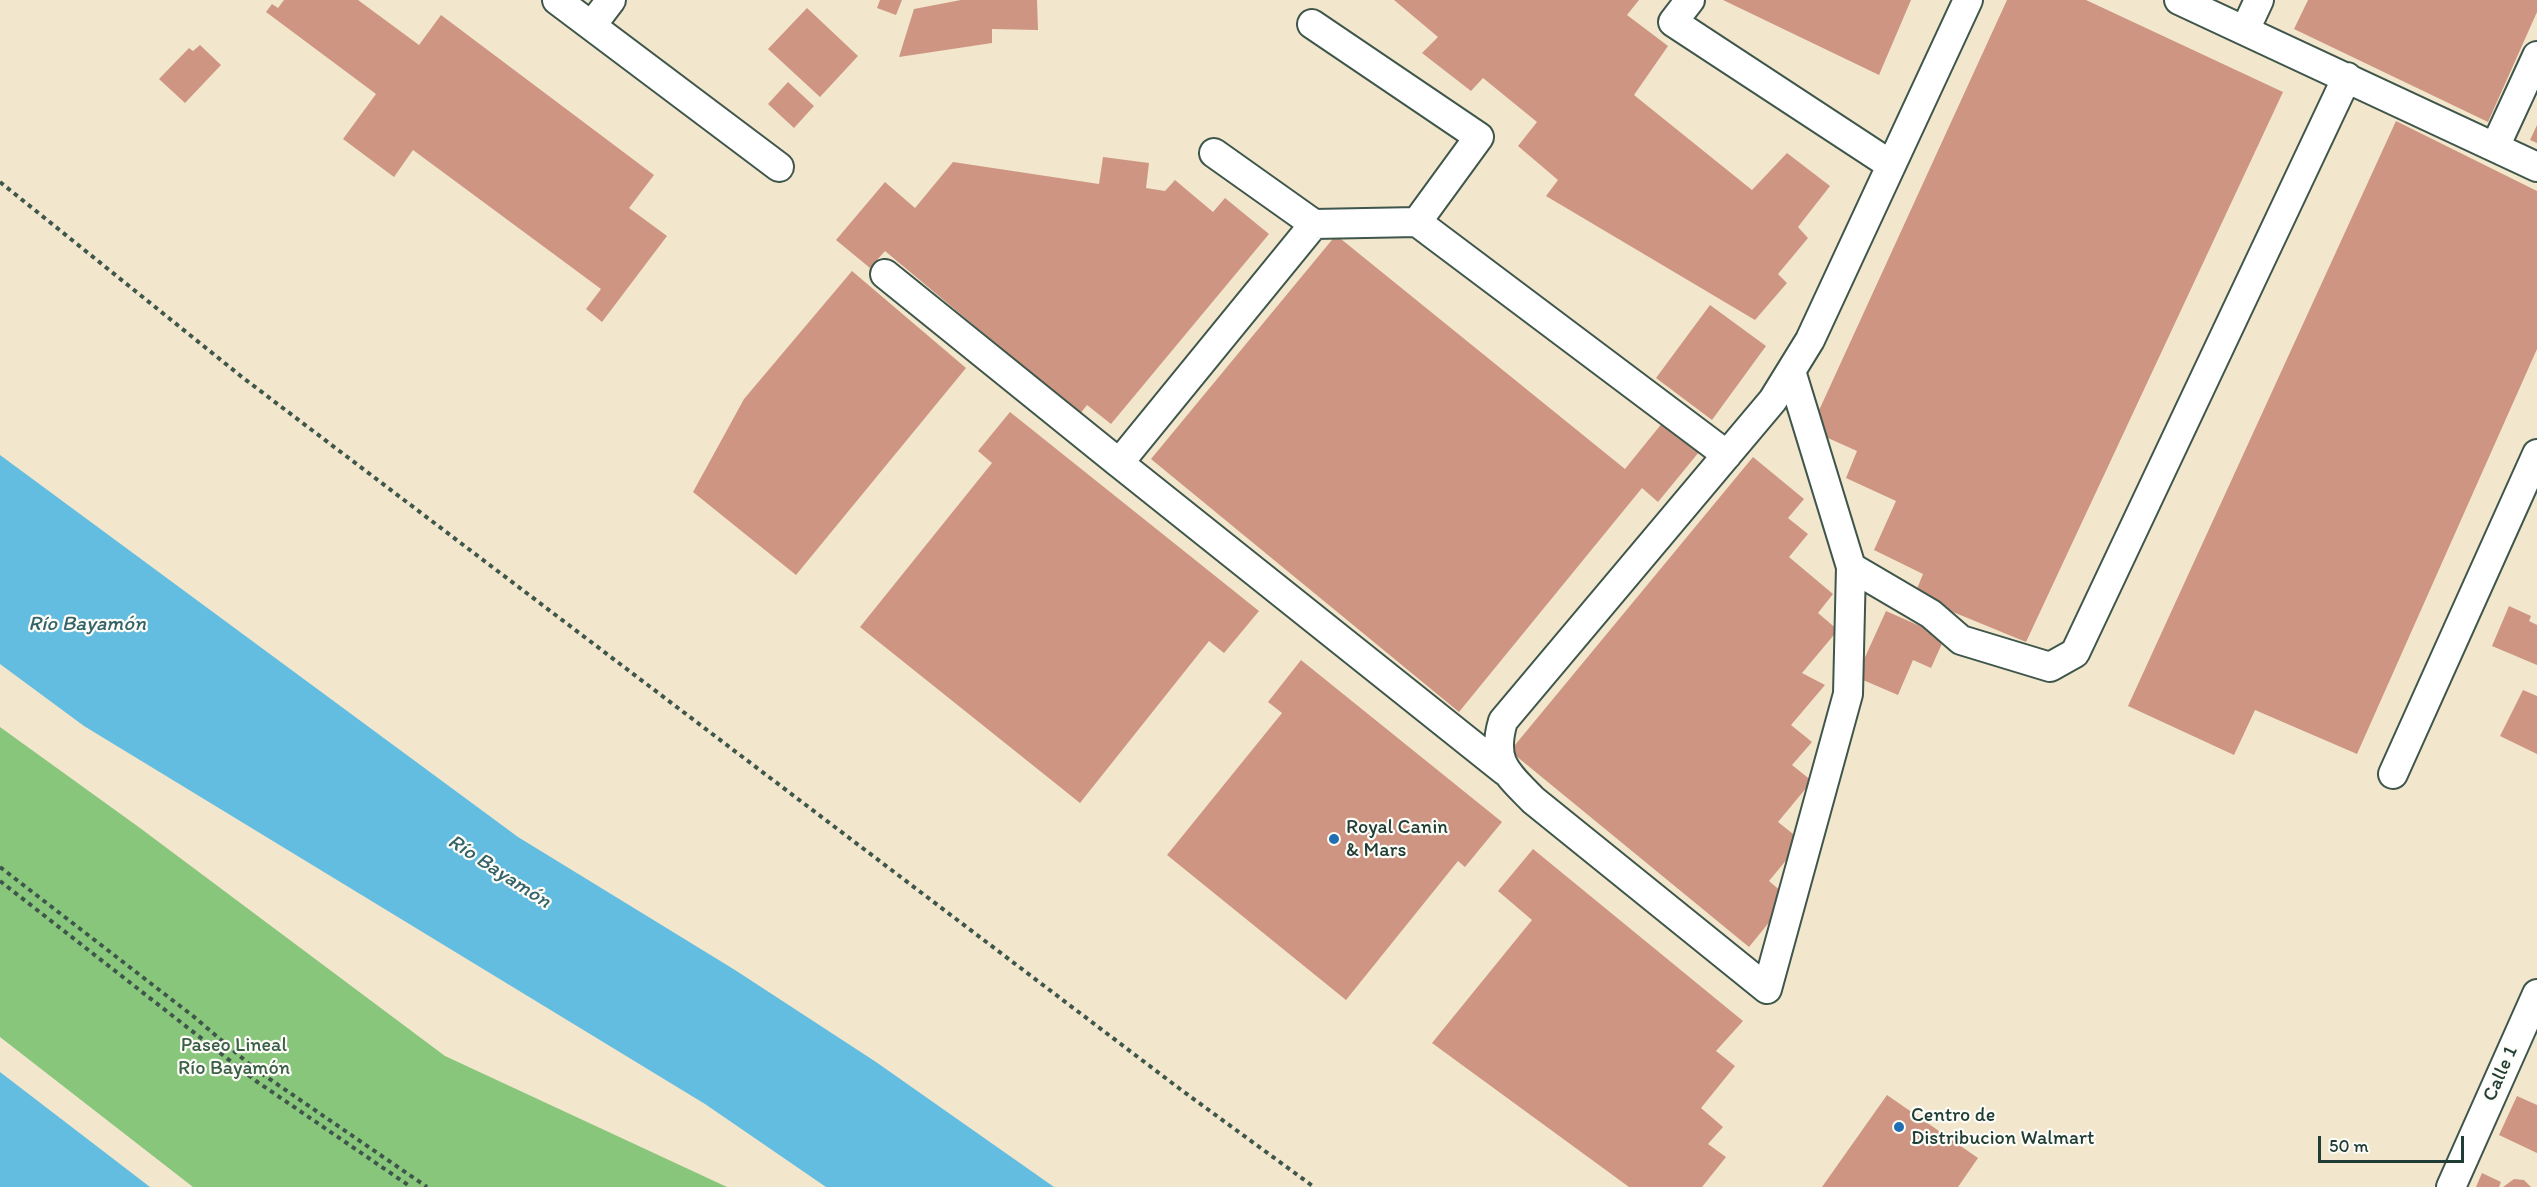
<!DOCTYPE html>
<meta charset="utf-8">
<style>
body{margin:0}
#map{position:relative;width:2537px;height:1187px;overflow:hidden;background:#f2e6cd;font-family:Itim,sans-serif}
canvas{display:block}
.scale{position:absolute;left:2318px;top:1136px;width:146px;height:27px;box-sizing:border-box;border:3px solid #1f3d34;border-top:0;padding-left:8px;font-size:18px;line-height:21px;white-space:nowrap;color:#1f3d34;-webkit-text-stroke:4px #fdfcf7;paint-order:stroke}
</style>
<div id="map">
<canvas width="2537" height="1187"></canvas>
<div class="scale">50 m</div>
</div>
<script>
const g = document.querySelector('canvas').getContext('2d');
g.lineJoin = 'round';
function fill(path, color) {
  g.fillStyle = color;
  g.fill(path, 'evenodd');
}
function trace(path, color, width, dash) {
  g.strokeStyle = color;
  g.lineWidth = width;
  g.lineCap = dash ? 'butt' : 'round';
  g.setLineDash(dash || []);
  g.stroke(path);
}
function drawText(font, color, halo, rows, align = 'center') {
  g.font = font + ' Itim,sans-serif';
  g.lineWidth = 4.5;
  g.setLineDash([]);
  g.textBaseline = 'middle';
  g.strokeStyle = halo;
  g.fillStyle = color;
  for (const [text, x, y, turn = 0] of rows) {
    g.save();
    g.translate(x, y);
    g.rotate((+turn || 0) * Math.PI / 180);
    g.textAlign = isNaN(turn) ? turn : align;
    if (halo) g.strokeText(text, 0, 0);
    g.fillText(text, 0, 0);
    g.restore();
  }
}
fill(new Path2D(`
 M0,727L140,828L445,1056L727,1187H193L0,1037Z`), '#88c67c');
fill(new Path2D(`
 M0,455L518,837L735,970L876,1062L1054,1187H826L705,1104L84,726L0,664Z
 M0,1072L150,1187H0Z`), '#62bde0');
fill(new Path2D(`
 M284,0H358L419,45L441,15L654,175L629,208L667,236L602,322L586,309L601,289L413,150L394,177L343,139L376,94L266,12L272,4L278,8Z
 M880,0H902L896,15L877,8Z
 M961,0H1037L1038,30L992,29V43L899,57L914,9Z
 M1394,0H1639L1627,15L1668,46L1634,95L1752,190L1787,153L1830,186L1798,227L1808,238L1778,274L1787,283L1755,320L1546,196L1558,180L1518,146L1537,122L1483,78L1471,91L1422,53L1438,37Z
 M1723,0H1911L1879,75Z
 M2007,0H2086L2283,92L2026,642L1914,596L1923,574L1874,550L1896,501L1846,478L1857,451L1810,430Z
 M2308,0H2537V12L2488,122L2294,29Z
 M807,8L858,56L820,97L768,49Z
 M200,45L221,65L185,103L159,79L189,48L193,51Z
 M788,82L814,106L794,128L768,104Z
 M2396,121L2537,191V349L2357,754L2255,710L2234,755L2128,706Z
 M2537,125V143L2530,140Z
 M1103,157L1149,163L1146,188L1165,191L1175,180L1213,212L1225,198L1269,234L1111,424L1087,405L1080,414L885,251L870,268L836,240L885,182L915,208L953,162L1099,184Z
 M1336,235L1625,469L1663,422L1699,452L1658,502L1642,488L1459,712L1151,459Z
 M852,271L966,368L796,575L693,492L744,399Z
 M1710,305L1766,346L1712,420L1656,378Z
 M1010,412L1259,611L1224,653L1209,641L1080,803L860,627L992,463L978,451Z
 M1753,457L1804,499L1788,518L1808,534L1789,557L1833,594L1818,613L1838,630L1802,673L1825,685L1791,725L1812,742L1792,765L1812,781L1778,822L1802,841L1769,881L1789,898L1749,947L1510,751Z
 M2509,606L2531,616L2529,621L2537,625V665L2492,646Z
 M1886,611L1945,637L1931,668L1913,660L1898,695L1856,677Z
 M1301,660L1502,822L1465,867L1458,861L1346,1000L1167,855L1282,713L1268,702Z
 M2523,690L2537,696V754L2500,736Z
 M1533,849L1743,1021L1716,1051L1735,1066L1701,1108L1723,1127L1708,1144L1726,1157L1702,1187H1629L1432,1043L1532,920L1498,891Z
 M1887,1095L1978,1158L1958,1187H1822Z
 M2517,1096L2537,1105V1153L2499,1135Z
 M2482,1173L2501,1182L2499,1187H2476Z
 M2514,1179L2524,1180L2531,1187H2503Z`), '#ce9682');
const minor = new Path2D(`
 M557,0L779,167
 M1690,0L1673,22L1891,165
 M2179,0L2537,167
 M1312,24L1479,137L1417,222
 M592,25L611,0
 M2245,30L2259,0
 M2495,147L2537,56
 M1214,153L1314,224
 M885,274L1119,463
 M1791,371L1851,567L1931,614L1961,640L2050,667L2075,653L2347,77
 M1851,567L1848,694L1767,989L1533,800C1506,772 1491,762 1503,721L1773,400L1810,340L1968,0
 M1505,771L1119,463L1314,224L1417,222L1727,455
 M2393,774L2537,454
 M2451,1187L2537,994`);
trace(minor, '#3f564b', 32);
trace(new Path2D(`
 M0,182L242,377L1180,1089L1314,1187
 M0,867L193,1016L255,1069L427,1187
 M0,881L256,1081L411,1187`), '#3f564b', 4, [4.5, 4.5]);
trace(minor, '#fff', 28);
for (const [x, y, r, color] of [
 [1334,839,6,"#1f6fb2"],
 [1899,1127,6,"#1f6fb2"]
]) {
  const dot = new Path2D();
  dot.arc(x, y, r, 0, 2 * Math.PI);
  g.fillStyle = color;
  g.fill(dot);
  trace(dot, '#fdfcf7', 2);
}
drawText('20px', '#1f3d34', '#fdfcf7', [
 ["Royal Canin",1346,828],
 ["& Mars",1346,851],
 ["Centro de",1911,1116],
 ["Distribucion Walmart",1911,1139]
], 'left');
drawText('20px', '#395f46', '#fdfcf7', [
 ["Paseo Lineal",234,1046],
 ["Río Bayamón",234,1069]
]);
drawText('20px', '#1f3d34', '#fdfcf7', [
 ["Calle 1",2501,1074,-66]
]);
drawText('italic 21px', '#336368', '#fdfcf7', [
 ["Río Bayamón",87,625],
 ["Río Bayamón",499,872,33]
]);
</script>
